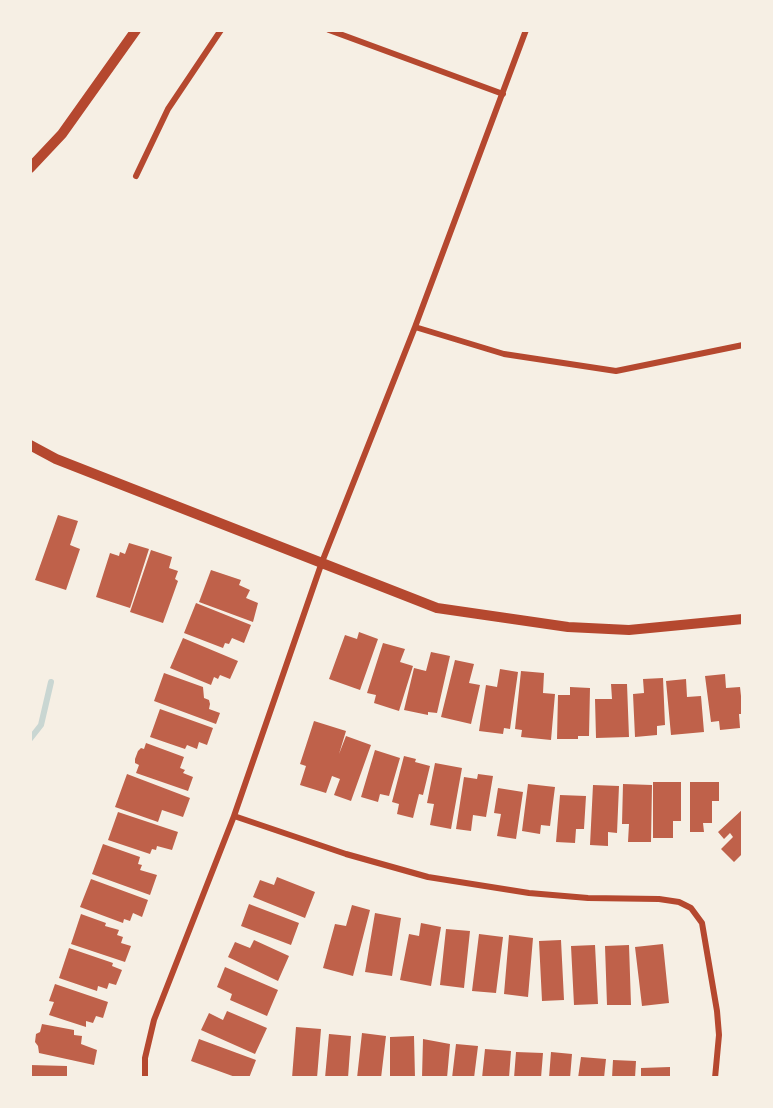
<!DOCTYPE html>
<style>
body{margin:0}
#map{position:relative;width:773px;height:1108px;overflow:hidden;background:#f6efe4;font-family:Quicksand,sans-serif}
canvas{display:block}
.frame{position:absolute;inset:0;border:32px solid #f6efe4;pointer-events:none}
</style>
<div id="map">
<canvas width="773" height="1108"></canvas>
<div class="frame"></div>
</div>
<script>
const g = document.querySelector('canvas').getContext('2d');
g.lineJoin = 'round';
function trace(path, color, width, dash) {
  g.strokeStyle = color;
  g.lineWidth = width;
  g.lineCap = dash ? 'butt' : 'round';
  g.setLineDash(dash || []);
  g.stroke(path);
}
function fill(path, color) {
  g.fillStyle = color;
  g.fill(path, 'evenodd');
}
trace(new Path2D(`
 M30,739L41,725L51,682`), '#c9d6d2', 6);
fill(new Path2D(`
 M58,515L78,521L70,545L80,549L66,590L35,580Z
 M129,543L149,549L130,608L96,597L110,553L119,556L120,552L125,554Z
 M151,550L172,557L169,568L178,571L175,579L178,581L163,623L130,612Z
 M211,570L241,580L239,585L250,590L246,598L258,603L253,622L199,602Z
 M196,603L251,625L244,643L232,638L229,644L225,643L223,648L184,633Z
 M359,632L378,639L360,690L329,679L345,635L357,639Z
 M183,638L238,661L230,679L220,675L218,679L214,677L211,685L170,668Z
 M383,643L405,649L400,662L413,666L399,711L374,703L376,695L367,693Z
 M431,652L450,656L437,713L428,712V715L404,710L414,668L426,671Z
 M455,660L474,664L469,683L480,685L471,724L441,717Z
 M500,669L518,672L510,729L504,728L503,734L479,731L486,685L497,687Z
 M521,671L544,673L543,693L555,694L551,740L521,737L522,730L515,729Z
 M164,673L203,687L204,698L209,700L210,704L209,709L220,713L216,724L154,701Z
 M725,674L726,688L740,687L743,714H739L740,728L720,730L719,721L711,722L705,676Z
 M663,678L665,725L657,726V735L635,737L633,694L644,693L643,679Z
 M686,679L687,697L701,696L704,732L671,735L666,681Z
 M611,684H627L629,737L596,738L595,699H612Z
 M570,687L590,688L589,736H578V739H557L558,695H570Z
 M160,709L213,728L207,745L199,742L197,749L187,745L185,749L150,737Z
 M314,721L346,731L339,754L346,736L371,745L351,801L334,795L340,779L332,776L326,793L300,785L306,766L300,764Z
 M146,743L184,757L180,768L185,770L183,773L193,777L188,791L136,773L139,765L135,763V759L138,751L141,748L144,749Z
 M375,750L400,758L389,796L380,794L378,802L361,797Z
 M404,756L416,759L415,762L430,766L423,795L419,794L413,818L397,814L399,804L392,802Z
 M435,763L462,768L451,829L430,825L434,804L427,803Z
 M127,774L190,798L183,817L162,810L158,822L115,807Z
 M478,774L493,776L486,817L473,815L471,831L456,829L464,777L477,779Z
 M653,782H681V821H673V838H653Z
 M690,782H719V801H712V823H703L704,832H690Z
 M528,784L555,787L550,826L541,825L540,834L522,831Z
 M623,784L652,785L651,842H628L629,824H622Z
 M593,785L619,786L617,833L608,832V846L590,845Z
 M498,788L523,792L516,839L497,836L501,814L494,813Z
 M560,795L586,796L584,829H576L575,843L556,842Z
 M743,809V853L734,862L721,849L733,837L730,833L724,839L718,832Z
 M118,812L178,832L172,850L157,846L156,850L152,849L150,854L108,840Z
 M103,844L140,857L138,864L142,865L140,870L157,875L150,895L92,874Z
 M277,877L315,892L305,918L253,897L260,880L274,885Z
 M91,879L148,900L142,917L133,913L130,921L124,919L123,923L80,907Z
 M249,904L299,923L291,945L241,926Z
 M352,905L370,910L353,976L323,968L335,924L346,926Z
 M375,913L401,918L392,976L365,972Z
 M81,914L106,923L105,926L119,930L117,935L123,937L121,943L131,946L125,962L71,944Z
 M421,923L441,927L431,986L400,980L409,934L419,936Z
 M446,929L470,931L464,988L440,985Z
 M479,934L503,937L496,993L472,991Z
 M509,935L533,938L528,997L504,994Z
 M254,940L289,956L278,981L228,957L235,942L250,948Z
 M561,940L564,1000L542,1001L539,941Z
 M663,944L669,1003L642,1006L635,947Z
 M595,945L598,1004L574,1005L571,946Z
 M629,945L631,1005H607L605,946Z
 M69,948L113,963L112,966L122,970L116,985L109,983L107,989L98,986L97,991L59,978Z
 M225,967L278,990L267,1016L230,1000L232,994L217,987Z
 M55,984L108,1002L103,1018L96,1016L93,1023L86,1021V1027L49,1015L54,1002L49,1001Z
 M227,1011L267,1028L255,1054L201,1030L209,1013L223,1020Z
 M42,1024L74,1030V1035L82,1036L81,1044L97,1050L94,1065L39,1053L38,1046L35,1042L36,1034L40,1032Z
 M296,1027L321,1029L317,1078H292Z
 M362,1033L386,1036L381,1078H357Z
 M329,1034L351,1036L348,1078H325Z
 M414,1036L415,1078H390V1037Z
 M199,1039L256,1060L249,1078H238L191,1061Z
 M423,1039L450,1044L447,1078H422Z
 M456,1044L478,1046L474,1078H452Z
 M485,1049L511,1051L509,1078H482Z
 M516,1052L543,1053L541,1078H514Z
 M551,1052L572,1054L570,1078H549Z
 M581,1057L606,1059L604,1078H578Z
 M613,1060L636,1061L635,1078H612Z
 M30,1065L67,1066V1078H30Z
 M670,1067V1078H641V1068Z`), '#bf614a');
trace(new Path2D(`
 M329,30L503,94
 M136,176L168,109L221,30
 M415,327L504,354L616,371L743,345
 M234,816L346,854L428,877L529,893L588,898L659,899L679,902L691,908L702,923L717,1011L719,1035L715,1078
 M145,1078V1058L154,1020L234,816L322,562L415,327L526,30`), '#b5482f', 6);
trace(new Path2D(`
 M30,168L62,134L136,30
 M30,445L56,459L437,608L568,627L629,630L743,619`), '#b5482f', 10);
</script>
